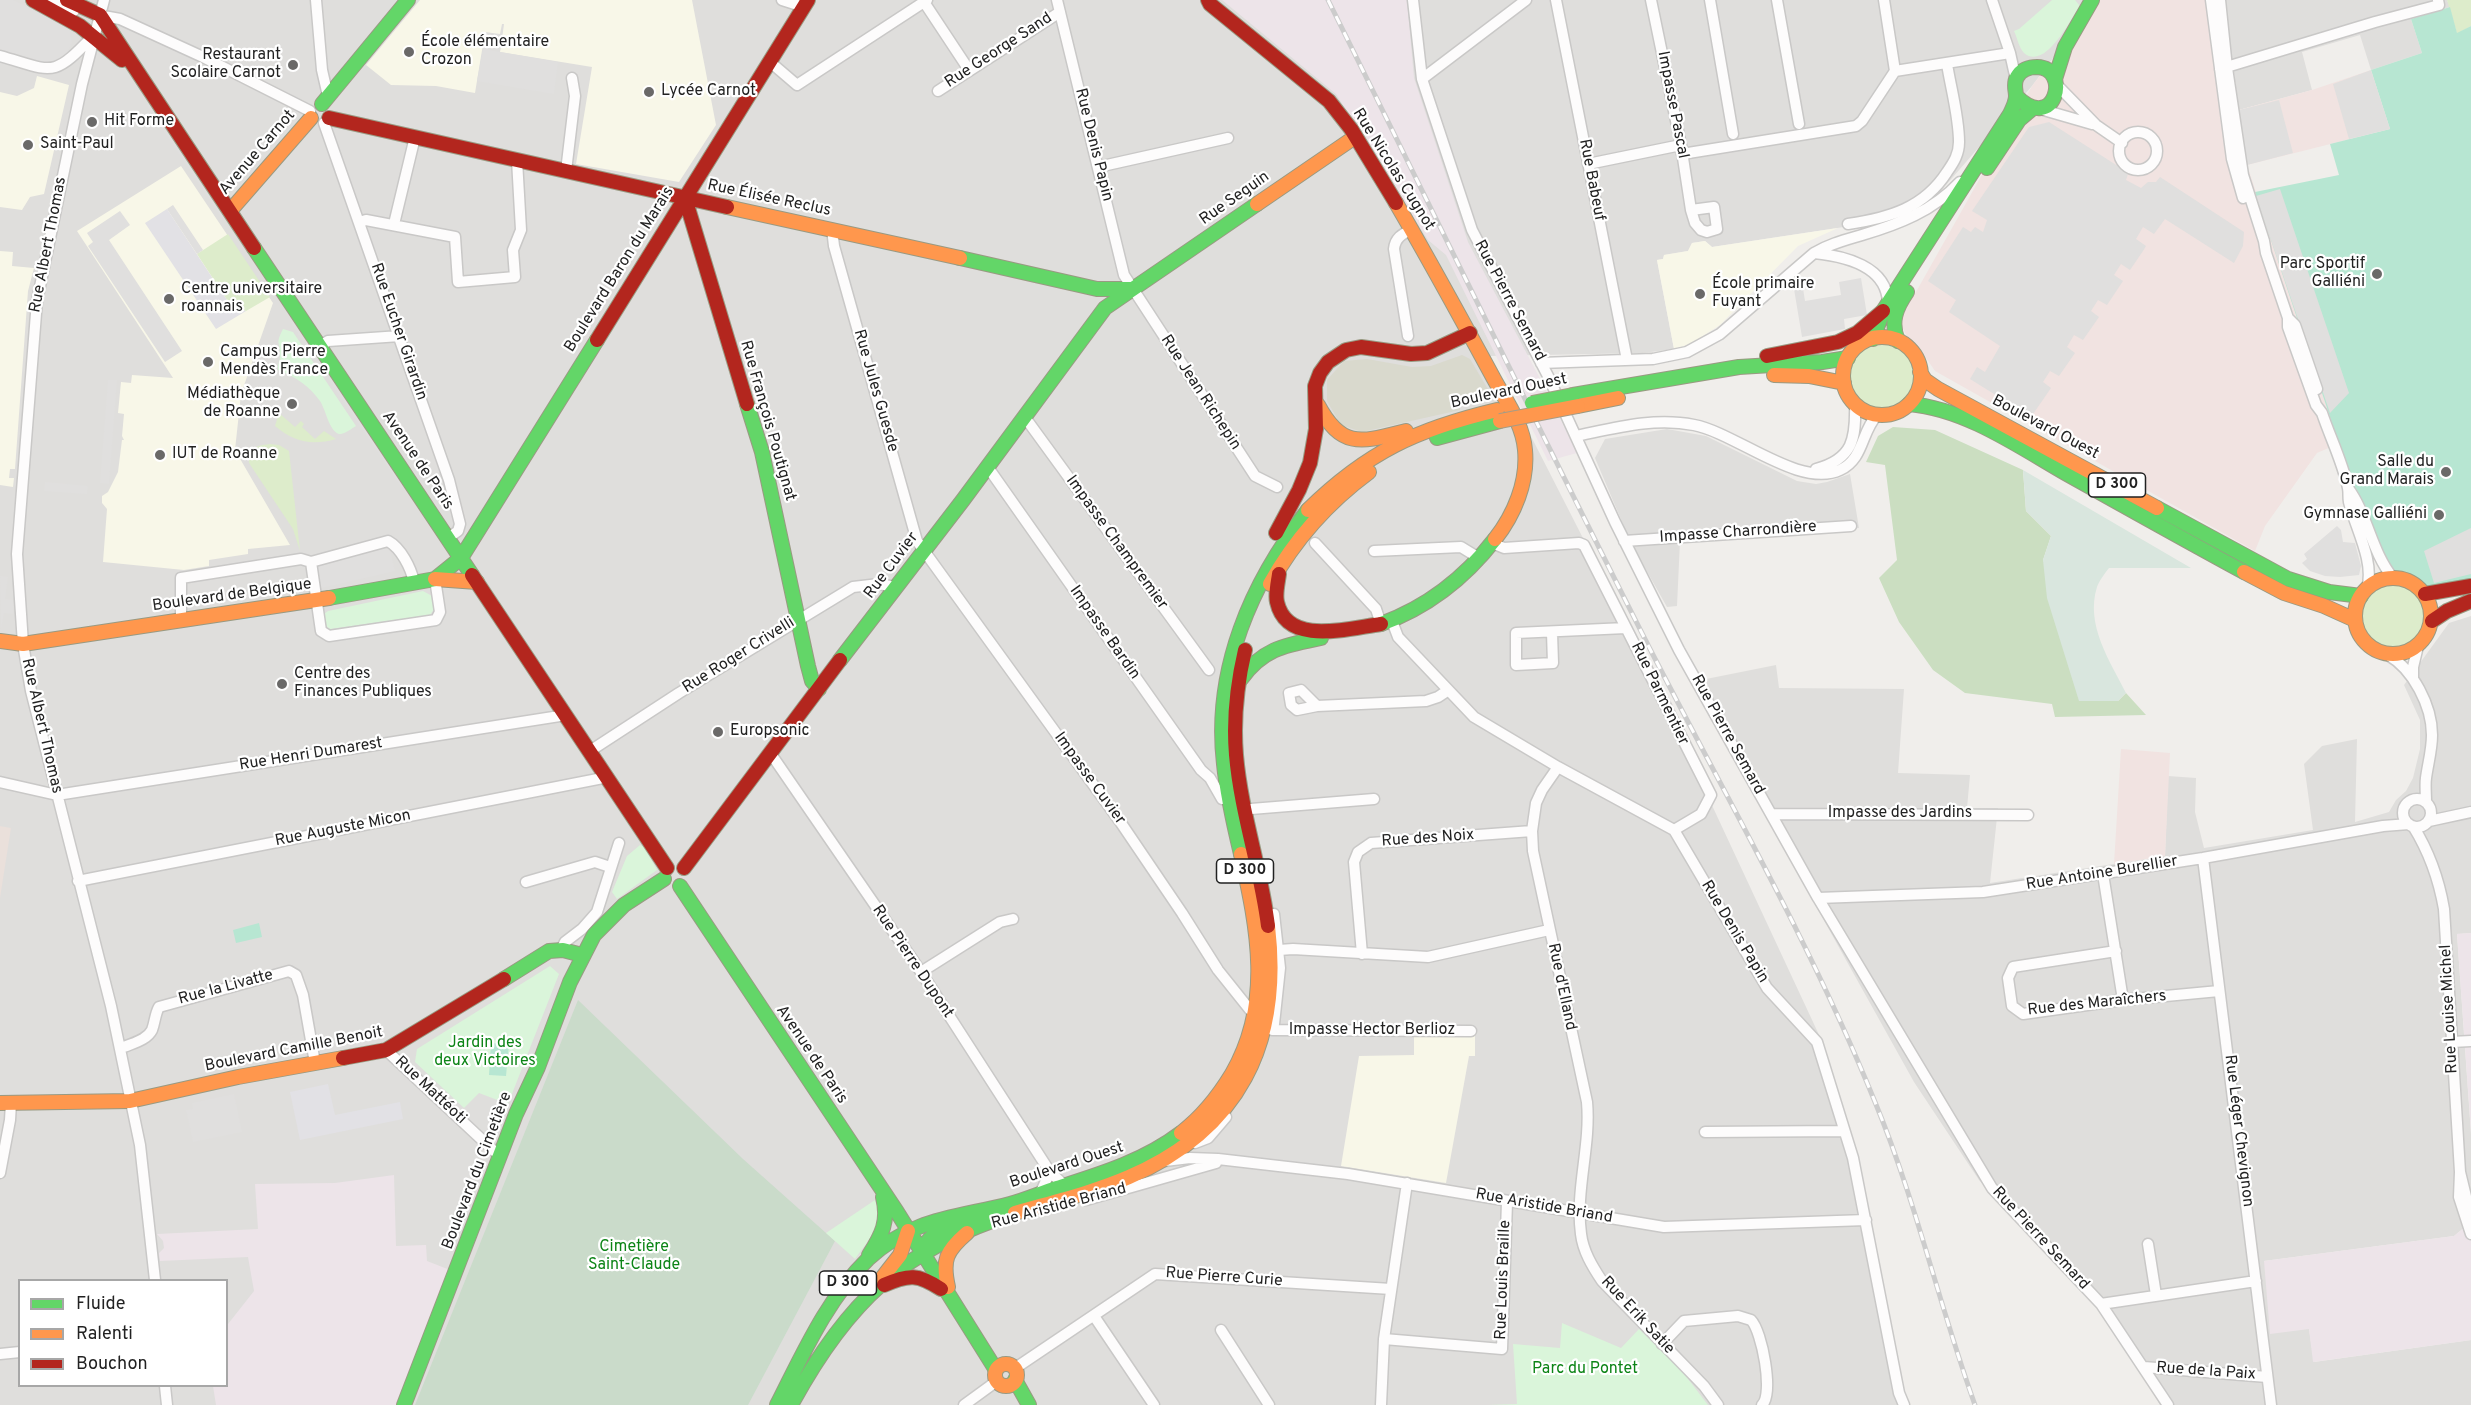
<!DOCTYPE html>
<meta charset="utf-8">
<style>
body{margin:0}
#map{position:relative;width:2471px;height:1405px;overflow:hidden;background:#f0eeeb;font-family:Overpass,sans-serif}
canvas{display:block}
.legend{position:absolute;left:18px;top:1279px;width:210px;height:108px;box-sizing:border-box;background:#fff;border:2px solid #a7a7a7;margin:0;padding:8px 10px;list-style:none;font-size:18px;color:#222}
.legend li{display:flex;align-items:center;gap:12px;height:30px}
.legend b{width:30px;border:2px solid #a7a7a7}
</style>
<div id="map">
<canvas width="2471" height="1405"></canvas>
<ul class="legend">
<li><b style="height:8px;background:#63d668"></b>Fluide</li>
<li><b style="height:8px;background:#ff974d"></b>Ralenti</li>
<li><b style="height:8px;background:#b3261e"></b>Bouchon</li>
</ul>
</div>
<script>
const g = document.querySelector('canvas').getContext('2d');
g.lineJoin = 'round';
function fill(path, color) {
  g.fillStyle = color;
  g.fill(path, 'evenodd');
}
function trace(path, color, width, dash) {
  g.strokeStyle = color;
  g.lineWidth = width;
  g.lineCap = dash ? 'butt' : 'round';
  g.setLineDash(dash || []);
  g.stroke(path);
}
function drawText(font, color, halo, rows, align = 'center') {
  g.font = font + ' Overpass,sans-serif';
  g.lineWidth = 4.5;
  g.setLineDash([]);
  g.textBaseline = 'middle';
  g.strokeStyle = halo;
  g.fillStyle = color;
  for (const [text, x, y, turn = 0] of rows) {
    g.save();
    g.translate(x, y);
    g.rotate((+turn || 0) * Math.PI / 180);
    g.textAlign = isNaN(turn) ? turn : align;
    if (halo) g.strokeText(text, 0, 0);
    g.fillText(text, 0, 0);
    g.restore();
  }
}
fill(new Path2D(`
 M0,0H2097L2032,86L1940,192L1903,218L1712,247L1705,241L1692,243L1688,251L1664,255L1663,259L1657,260L1674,349L1643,353L1490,356L1634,638L1820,1037L1907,1405H0ZM20,1280H226V1386H20Z
 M2224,0H2447L2450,7L2411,19L2422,53L2371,70L2360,35L2302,52L2312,90L2239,110Z
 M1667,429L1706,436L1797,481L1816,484L1827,482L1850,474L1859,528L1680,541L1677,606L1667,607L1631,543L1595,458L1605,439Z
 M2471,616V933L2457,934L2471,1134V1222L2454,1236L2264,1261L2309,1329L2314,1362L2471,1340V1405H2160L2112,1322L1979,1180L1914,1082L1691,682L1776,665L1779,688L1904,689L1898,773L1970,775L1967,808H1998L1990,883L2165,856L2168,776L2196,778L2195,812L2204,848L2313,830L2304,764L2322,746L2357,739L2355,822L2389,812L2396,800L2406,791L2413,778L2420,749V720L2404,685L2449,623Z`), '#dfdedc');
fill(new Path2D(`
 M2097,0H2224L2239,110L2312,90L2371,70L2390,129L2247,165L2340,443L2317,453L2265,526L2255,551L1935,371L1920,349L1906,335L1901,324L1903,315L2032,86Z
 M2121,749L2170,753L2165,856L2114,864Z`), '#f1e3e1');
fill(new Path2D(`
 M1222,0H1407L1414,78L1468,242L1546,390L1577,453L1548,461L1446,255L1428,240L1336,94Z
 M2471,933V1132L2457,934Z
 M394,1175L396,1246L426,1245L427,1261L450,1270L397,1405H216L213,1386H226L228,1324L254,1291L248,1257L160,1261L159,1253L164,1248L163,1241L157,1234L258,1229L255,1184L335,1183Z
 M2471,1222V1340L2313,1362L2309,1329L2270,1334L2264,1261L2454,1236Z`), '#ede4e9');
fill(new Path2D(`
 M420,0H692L716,125L679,182L576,164L592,67L500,52L502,42H498L499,39H502L504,24H502L500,34L485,32L475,93L436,86L391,85L366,65Z
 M37,76L69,85L44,194L30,197L22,210L0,207V92L17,96L34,88Z
 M181,166L273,303L241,394L235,450L290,545L248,549V554L209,560V566L184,570L103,562L107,509L102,503V496L108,492L118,472L122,440H124L122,436L124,414L118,413L121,382L131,383L132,375L173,378L77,231Z
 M1838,228L1798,246L1720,325L1690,344L1674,349L1657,260L1663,259L1664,255L1688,251L1692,243L1705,241L1712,247Z
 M0,251L13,252L12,266L34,268L28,291L15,469H10L9,478H14L13,487L0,485Z
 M1414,1034L1475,1035V1056H1469L1446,1183L1341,1166L1359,1056L1414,1055Z`), '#f8f7e8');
fill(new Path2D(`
 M0,826L11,828L0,898Z`), '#eae0db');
fill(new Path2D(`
 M1462,355L1470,359L1489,391L1478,402L1460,406V410L1362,432L1341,425L1327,401V380L1344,361L1367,359L1412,367L1431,366Z`), '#d9d9cd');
fill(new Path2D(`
 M2447,0H2471V26L2457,34Z
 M228,234L270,297L246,311L231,306L197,254Z
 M1850 376a33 33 0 1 1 66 0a33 33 0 1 1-66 0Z
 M279,413L295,427L301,421L304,424L302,427L315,439L324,431L336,439C312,446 294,442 275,426Z
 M270,444L279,445L289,451L300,551L293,529L249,463L248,453C254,446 261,445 270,444Z
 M2361 617a33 33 0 1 1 66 0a33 33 0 1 1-66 0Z`), '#ddeccb');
fill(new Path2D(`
 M1893,427L1935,430L2023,470L2026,511L2051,536L2043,560L2118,701L2126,693L2146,715L2055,717L2052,704L1965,693L1933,670L1899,622L1879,578L1897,560L1885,465L1866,462L1878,436Z`), '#cbdec1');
fill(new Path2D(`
 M2023,470L2191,568H2109C2105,573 2099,581 2097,587C2085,625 2110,661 2126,693L2118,701H2079L2047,598L2043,560L2051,536L2026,511Z`), '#d9e6de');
fill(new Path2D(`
 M578,1000L743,1159L835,1241L748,1405H415Z`), '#cadbca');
fill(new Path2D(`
 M2052,0H2075L2080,6C2070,20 2045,71 2024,53C2019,48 2017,37 2014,31L2019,29Z
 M283,329L293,332L356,426C352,428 344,435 339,434C329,431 326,410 320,401C310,387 295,376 278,370C277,364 281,360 280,354C280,340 275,345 283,329Z
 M423,591L432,596L434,609L430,615L330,629L326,626L324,614L328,611Z
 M640,845L644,847L657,870L617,899L612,892L627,856Z
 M550,966L559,974L508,1104L479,1093L464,1108L415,1062L417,1049Z
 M875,1200C886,1224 868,1240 855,1259L826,1233Z
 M1562,1323L1621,1348L1639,1329L1682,1371L1708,1405H1488L1517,1404L1513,1344L1560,1348Z`), '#daf5da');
fill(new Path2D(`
 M2450,7L2457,33L2471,26V579L2428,589L2408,574L2393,572L2377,542L2353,486L2255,192L2339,175L2330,144L2390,129L2371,70L2422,53L2411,19Z
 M259,923L262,937L236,943L233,930Z
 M491,1043L509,1044L506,1076L489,1075Z`), '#b7e6d2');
fill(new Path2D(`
 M0,0H13L66,26L70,31L72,42L66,57L54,64L40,63L0,52Z
 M483,49L558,62L554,94L477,81Z
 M2371,70L2390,129L2349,139L2333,84Z
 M2279,100L2293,153L2247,165L2239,110Z
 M154,104L228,216L221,217L146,105Z
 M2049,122L2124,170L2128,174L2126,180L2141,188L2148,182H2156L2160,177L2244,232L2243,246L2234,263L2165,219L2154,234L2143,227L2136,239L2146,246L2143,251L2130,270L2121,264L2114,275L2123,281L2107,305L2098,300L2091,311L2099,317L2083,340L2074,335L2067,347L2075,353L2059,376L2050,371L2043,382L2051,388L2031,417L1970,379L1977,367L1985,372L2000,346L1949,312L1956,300L1928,281L1963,227L1971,232L1975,227L1983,232L1987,220L1972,211L2029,127Z
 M2280,189L2349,393L2330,413L2256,196Z
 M173,205L203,250L197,254L167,209Z
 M120,211L130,225L109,240L182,351L165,362L88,246L93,242L87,233Z
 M1861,278L1867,315L1844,319L1845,329L1802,337L1793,283L1802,282L1805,301L1841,295L1839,282Z
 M297,321L407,486L401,487L290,322Z
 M108,380H117L109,484L100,483Z
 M45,482L88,486L87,494L44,491Z
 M2337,526L2341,530L2343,542L2355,543L2361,566L2359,575L2340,577L2325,576L2310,571L2302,563L2307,559L2304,554Z
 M2471,528V574L2434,583L2424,551Z
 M389,545L395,571L321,588L317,565Z
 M0,576L8,577L5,599L13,600V614L4,613L1,630Z
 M234,1094L242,1132L193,1142L186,1110L193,1109L192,1103Z`), '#e0dfde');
fill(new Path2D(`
 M167,209L231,306L246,311L216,329L145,223Z
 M328,1084L335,1115L400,1102L403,1119L300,1140L290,1092Z`), '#e2e1e5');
const street = new Path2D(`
 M49,0L74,11
 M104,0L82,84L37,301L17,554L23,644L31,691L111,1006L140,1145L155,1280
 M316,0L322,70L328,96
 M782,0L804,7
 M1057,0L1124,275L1255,476L1277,487
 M1413,0L1422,79L1472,230L1548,376L1615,522L1679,650L1818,898L1992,1188L2101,1304L2168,1405
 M1556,0L1627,360
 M1651,0L1681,145L1691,210L1695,223L1701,230L1707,232L1717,229L1714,207L1691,210
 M1710,0L1733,134
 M1777,0L1799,124
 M1884,0L1895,71
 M1992,0L2010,53L2016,80
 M2211,0L2232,159L2243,198
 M2220,0L2227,68L2243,175L2264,241L2266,253L2288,318V327L2316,405L2322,413C2330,437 2343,463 2348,488C2349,493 2348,497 2349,502C2355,527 2375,562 2367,588
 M924,2L969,70
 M98,15L120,19L203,57L310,111
 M0,56C53,71 52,79 92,37
 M769,61L797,85L927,0
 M2220,69L2375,22L2439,5L2438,0
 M1422,79L1526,0
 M2057,85L2096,125L2122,143
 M938,91L1060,12
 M2040,109L2092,124
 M324,123L449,480L460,524L458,531L448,538
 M2119 151a19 19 0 1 1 38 0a19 19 0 1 1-38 0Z
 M1682,154L1856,126L1862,121L1895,71L2010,53
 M1588,164L1681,145
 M1098,167L1228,138
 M566,171L575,96L572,78
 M360,222L366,220L455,237L458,282L515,277L513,250L521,230L517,160
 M394,224L415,137
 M1848,224C1889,218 1924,208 1947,172C1954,162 1959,154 1959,142C1959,117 1951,89 1947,64
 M832,229L834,246L917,541L1121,823L1182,913L1218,970L1250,1010
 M1814,253C1844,256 1887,266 1888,303
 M2288,318L2295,325L2317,389
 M1408,336L1394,249C1395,238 1402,234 1411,230
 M320,346L328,341L400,336
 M1541,363L1653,359L1687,352L1720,334L1814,253C1829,244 1845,240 1862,235C1899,224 1933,211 1960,182
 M1024,416L1209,670
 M1576,436C1615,428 1654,417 1694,425C1736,433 1800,489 1840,470C1864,459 1861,432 1877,415
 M987,466L1201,770L1210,778L1222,799
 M1816,469C1853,459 1856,439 1855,404
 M2348,488C2368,515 2371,551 2393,578
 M1624,541L1851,526
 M1315,543L1376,609L1381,624
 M1492,543L1504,548L1579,543L1584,545L1711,795L1701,814L1674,830
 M1374,551L1461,547L1479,558
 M414,582C411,568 401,548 388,541L311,562L321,631L329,636L436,620L440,612L435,579
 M181,620V578L301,559L311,562
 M1392,621L1398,637L1474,717L1558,767L1674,830L1767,988L1817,1042L1853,1158L1899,1393L1904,1405
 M1552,633L1553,663L1516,665V633L1626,628
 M2388,655C2413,669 2432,706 2432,735C2432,750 2428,763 2426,778C2425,785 2426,794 2426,801
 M2413,678V667L2418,646
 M1317,706L1301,690L1289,693L1291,705L1297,710L1317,706L1426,701L1438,697L1447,691
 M590,751L679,693L853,587L879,584L895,587
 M771,754L921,972L1050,1172
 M1558,767L1542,790L1536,803L1532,831L1533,851L1587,1102C1591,1146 1575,1190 1581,1234C1583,1251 1592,1266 1602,1281L1704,1386L1718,1405
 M0,782L57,795L566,715
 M2403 813a14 14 0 1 1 28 0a14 14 0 1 1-28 0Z
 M1251,809L1374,799
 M1772,814L2028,815
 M2429,821L2471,812
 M2413,826C2428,850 2439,880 2444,909L2460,1172
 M2203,858L2271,1405
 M2103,874L2123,1000
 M78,881L608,777
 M526,882L595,862L610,867
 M1818,898L1983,892L2203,858L2383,826L2409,824
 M561,950L565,942L582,929L597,912L619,843
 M1279,950L1293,949L1428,957L1549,930
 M2116,951L2013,967L2008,978L2012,1006L2023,1014L2123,1000L2219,991
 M1362,954L1354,862L1358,852L1371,843L1532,831
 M921,972L1000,922L1013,919
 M1274,1024L1280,968L1274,914
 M1272,1030L1471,1031
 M2452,1042L2471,1041
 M124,1047C133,1043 147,1040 152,1030C155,1022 155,1014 159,1007L289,971L296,975L303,995L315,1063
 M386,1050L494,1151L501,1154
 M1705,1132L1844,1131
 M1195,1143L1208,1138L1226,1117
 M1165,1161L1190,1158L1218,1159L1348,1174L1664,1227L1866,1220
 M0,1173L10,1120L11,1103
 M1040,1194L1050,1172L1065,1186
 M1086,1200L1216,1163
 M2471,1217L2460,1172L2459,1197L2471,1234
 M2148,1244L2156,1295
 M2101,1304L2256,1281
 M1094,1316L1154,1405
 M1221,1330L1269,1405
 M1384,1339L1502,1349L1507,1202
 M1662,1344L1684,1321L1738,1316L1751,1320C1762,1331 1774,1394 1762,1405
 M0,1354L20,1352
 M2144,1367L2267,1377
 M1014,1369L1155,1274L1391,1289
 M165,1386L167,1405
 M964,1405L997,1381
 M1381,1405L1384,1339L1407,1183`);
const fast = new Path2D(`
 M2055,79L2065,47L2092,0
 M322,104L408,0
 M1987,168L2019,120L2032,109
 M254,248L472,575
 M960,258L1097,289H1132
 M1873,339L1883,311L2010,114C2013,108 2016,102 2016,96C2016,90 2013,84 2017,77C2021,70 2029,67 2037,67C2072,68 2055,135 2016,96
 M1898,341C1890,322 1896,308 1907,292
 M1573,395L1739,367L1822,362L1848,358
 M747,404L762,452L808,666L812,681L819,689
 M1909,404C1966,409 2018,446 2067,474C2126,507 2185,540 2244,572
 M1437,438L1500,421
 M2157,508L2288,579L2329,592L2361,596
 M329,598L435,579L461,558L597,340
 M1381,624C1428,607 1464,579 1495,539
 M840,660L963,500L1105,308L1257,204
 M1241,679C1263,648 1286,645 1321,638
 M1241,854C1234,825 1227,795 1224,764C1213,670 1251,583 1308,510
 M680,886L897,1212L996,1370
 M504,979L549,951L563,950L582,955
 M922,1254C927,1228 962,1222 983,1214
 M869,1255C882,1235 889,1221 883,1197
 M1015,1380L1029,1405
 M404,1405L516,1114L538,1067L570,982L594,935L624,905L664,879
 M777,1405C803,1354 827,1299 868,1259C912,1218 956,1218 1010,1204C1026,1200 1041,1193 1057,1188C1101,1174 1144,1161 1181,1133
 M791,1405C846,1303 903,1248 1015,1213`);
const slow = new Path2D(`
 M1396,203C1430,261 1462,320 1494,379C1506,401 1523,424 1525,450C1528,482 1514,515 1495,539
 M1257,204L1355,137
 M727,207L960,258
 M230,211L311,118
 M1843 376a39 39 0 1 1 78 0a39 39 0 1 1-78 0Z
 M1920,372L1925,380L1938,389L2157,508
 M1774,375L1809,376L1844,383
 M1318,405C1342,450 1362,442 1406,431
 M1578,406L1618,398
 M1308,510C1367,452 1417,429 1497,410
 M2244,572L2284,593L2324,606L2355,620
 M2355 616a38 38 0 1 1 76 0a38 38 0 1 1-76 0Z
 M435,579L477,582
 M1270,584C1295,539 1327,503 1369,472
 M0,641L23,644L329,598
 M0,1103L130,1101L238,1077L343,1058
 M1181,1133C1202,1117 1218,1097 1232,1074C1273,1003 1258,930 1241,854
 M1015,1213C1053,1202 1092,1193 1129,1177C1239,1130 1282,1043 1268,926
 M882,1278L900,1255L908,1231
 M948,1287C942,1260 946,1251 967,1233
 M995 1375a11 11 0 1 1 22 0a11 11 0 1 1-22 0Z`);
const jam = new Path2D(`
 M33,0L80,26L122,60
 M67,0L100,15L254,248
 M1208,0L1210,4L1329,101L1351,129L1396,203
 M329,118L727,207
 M685,198L747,404
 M597,340L808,0
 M1767,356L1838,342L1857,333L1883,311
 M1276,533L1299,490L1310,463L1316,429L1315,386L1320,373L1328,362L1346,350L1361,347L1411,354L1427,353L1470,333
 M1279,574C1278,582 1275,594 1277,602C1287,647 1349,628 1381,624
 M472,575L667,868
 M2425,594L2471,586
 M2432,621L2447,611L2471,601
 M1245,650C1237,684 1233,719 1236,755C1241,813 1261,869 1268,926
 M684,868L840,660
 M343,1058L386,1050L504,979
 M884,1285C909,1274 918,1274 941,1289`);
trace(street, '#c9c8c7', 13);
trace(fast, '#999a82', 16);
trace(slow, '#999a82', 16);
trace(jam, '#999a82', 16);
trace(street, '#fdfcfc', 10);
trace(fast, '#63d668', 14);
trace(slow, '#ff974d', 14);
trace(jam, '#b3261e', 14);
const rail = new Path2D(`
 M1328,0C1435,216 1541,434 1650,649C1727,799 1812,946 1875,1102C1916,1201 1939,1305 1975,1405`);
trace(rail, '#ccc', 5);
trace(rail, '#fff', 3, [9]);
const fastBridge = new Path2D(`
 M1532,403L1573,395`);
const slowBridge = new Path2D(`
 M1500,421L1578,406`);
trace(fastBridge, '#a79c86', 16, []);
trace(slowBridge, '#a79c86', 16, []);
trace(fastBridge, '#63d668', 14);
trace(slowBridge, '#ff974d', 14);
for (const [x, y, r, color] of [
 [409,52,6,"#6a6968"],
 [293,65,6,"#6a6968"],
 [649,92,6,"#6a6968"],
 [92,122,6,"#6a6968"],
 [28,145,6,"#6a6968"],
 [2377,274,6,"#6a6968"],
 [1700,294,6,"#6a6968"],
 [169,299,6,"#6a6968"],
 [208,362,6,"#6a6968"],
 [292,404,6,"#6a6968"],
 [160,455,6,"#6a6968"],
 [2446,472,6,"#6a6968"],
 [2439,515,6,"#6a6968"],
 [282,684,6,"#6a6968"],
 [718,732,6,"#6a6968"]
]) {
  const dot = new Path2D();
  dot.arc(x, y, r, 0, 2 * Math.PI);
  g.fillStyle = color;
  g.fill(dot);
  trace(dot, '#fff', 2);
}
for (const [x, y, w] of [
 [2117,485,57],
 [1245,871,57],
 [848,1283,57]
]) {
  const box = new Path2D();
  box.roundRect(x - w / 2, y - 12, w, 24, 4.5);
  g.fillStyle = '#fff';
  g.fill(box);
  trace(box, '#222', 1.5);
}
drawText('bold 15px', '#222', null, [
 ["D 300",2117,485],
 ["D 300",1245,871],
 ["D 300",848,1283]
]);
drawText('16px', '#222', '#fff', [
 ["École élémentaire",421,43],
 ["Crozon",421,61],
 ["Restaurant",281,56,"right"],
 ["Scolaire Carnot",281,74,"right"],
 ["Lycée Carnot",661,92],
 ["Hit Forme",104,122],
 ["Saint-Paul",40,145],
 ["Parc Sportif",2365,265,"right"],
 ["Galliéni",2365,283,"right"],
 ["École primaire",1712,285],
 ["Fuyant",1712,303],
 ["Centre universitaire",181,290],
 ["roannais",181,308],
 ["Campus Pierre",220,353],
 ["Mendès France",220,371],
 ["Médiathèque",280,395,"right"],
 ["de Roanne",280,413,"right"],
 ["IUT de Roanne",172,455],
 ["Salle du",2434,463,"right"],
 ["Grand Marais",2434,481,"right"],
 ["Gymnase Galliéni",2427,515,"right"],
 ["Centre des",294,675],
 ["Finances Publiques",294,693],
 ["Europsonic",730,732]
], 'left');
drawText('16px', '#222', '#fff', [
 ["Rue George Sand",999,51,-33],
 ["Impasse Pascal",1672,105,79],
 ["Rue Denis Papin",1093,145,76],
 ["Avenue Carnot",258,153,-49],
 ["Rue Nicolas Cugnot",1393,170,58],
 ["Rue Babeuf",1591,180,79],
 ["Rue Élisée Reclus",769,199,12],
 ["Rue Seguin",1235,199,-35],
 ["Rue Albert Thomas",49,245,-79],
 ["Boulevard Baron du Marais",620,270,-58],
 ["Rue Pierre Semard",1509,301,62],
 ["Rue Eucher Girardin",398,332,71],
 ["Rue Jules Guesde",875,391,74],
 ["Boulevard Ouest",1509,392,-12],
 ["Rue Jean Richepin",1200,393,57],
 ["Rue François Poutignat",767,421,74],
 ["Boulevard Ouest",2045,428,28],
 ["Avenue de Paris",417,461,56],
 ["Impasse Charrondière",1738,533,-4],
 ["Impasse Champremier",1116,543,54],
 ["Rue Cuvier",892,566,-53],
 ["Boulevard de Belgique",232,596,-8],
 ["Impasse Bardin",1104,633,55],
 ["Rue Roger Crivelli",739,656,-32],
 ["Rue Parmentier",1659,694,64],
 ["Rue Albert Thomas",41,726,77],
 ["Rue Pierre Semard",1727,735,61],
 ["Rue Henri Dumarest",311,755,-9],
 ["Impasse Cuvier",1089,779,54],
 ["Impasse des Jardins",1900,814],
 ["Rue Auguste Micon",343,829,-11],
 ["Rue des Noix",1428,839,-4],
 ["Rue Antoine Burellier",2102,874,-9],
 ["Rue Denis Papin",1734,932,59],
 ["Rue Pierre Dupont",912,962,56],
 ["Rue d'Elland",1561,987,78],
 ["Rue la Livatte",226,988,-15],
 ["Rue des Maraîchers",2097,1004,-6],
 ["Rue Louise Michel",2450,1009,-93],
 ["Impasse Hector Berlioz",1372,1031],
 ["Boulevard Camille Benoit",294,1050,-11],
 ["Avenue de Paris",811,1055,56],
 ["Rue Mattéoti",430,1091,43],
 ["Rue Léger Chevignon",2238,1131,83],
 ["Boulevard Ouest",1067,1166,-18],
 ["Boulevard du Cimetière",478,1171,-69],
 ["Rue Aristide Briand",1059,1207,-15],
 ["Rue Aristide Briand",1544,1207,10],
 ["Rue Pierre Semard",2040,1239,47],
 ["Rue Pierre Curie",1224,1278,4],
 ["Rue Louis Braille",1504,1280,-88],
 ["Rue Erik Satie",1637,1316,47],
 ["Rue de la Paix",2206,1372,4]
]);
drawText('16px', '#0c8416', '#fff', [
 ["Jardin des",485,1044],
 ["deux Victoires",485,1062],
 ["Cimetière",634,1248],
 ["Saint-Claude",634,1266],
 ["Parc du Pontet",1585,1370]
]);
</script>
